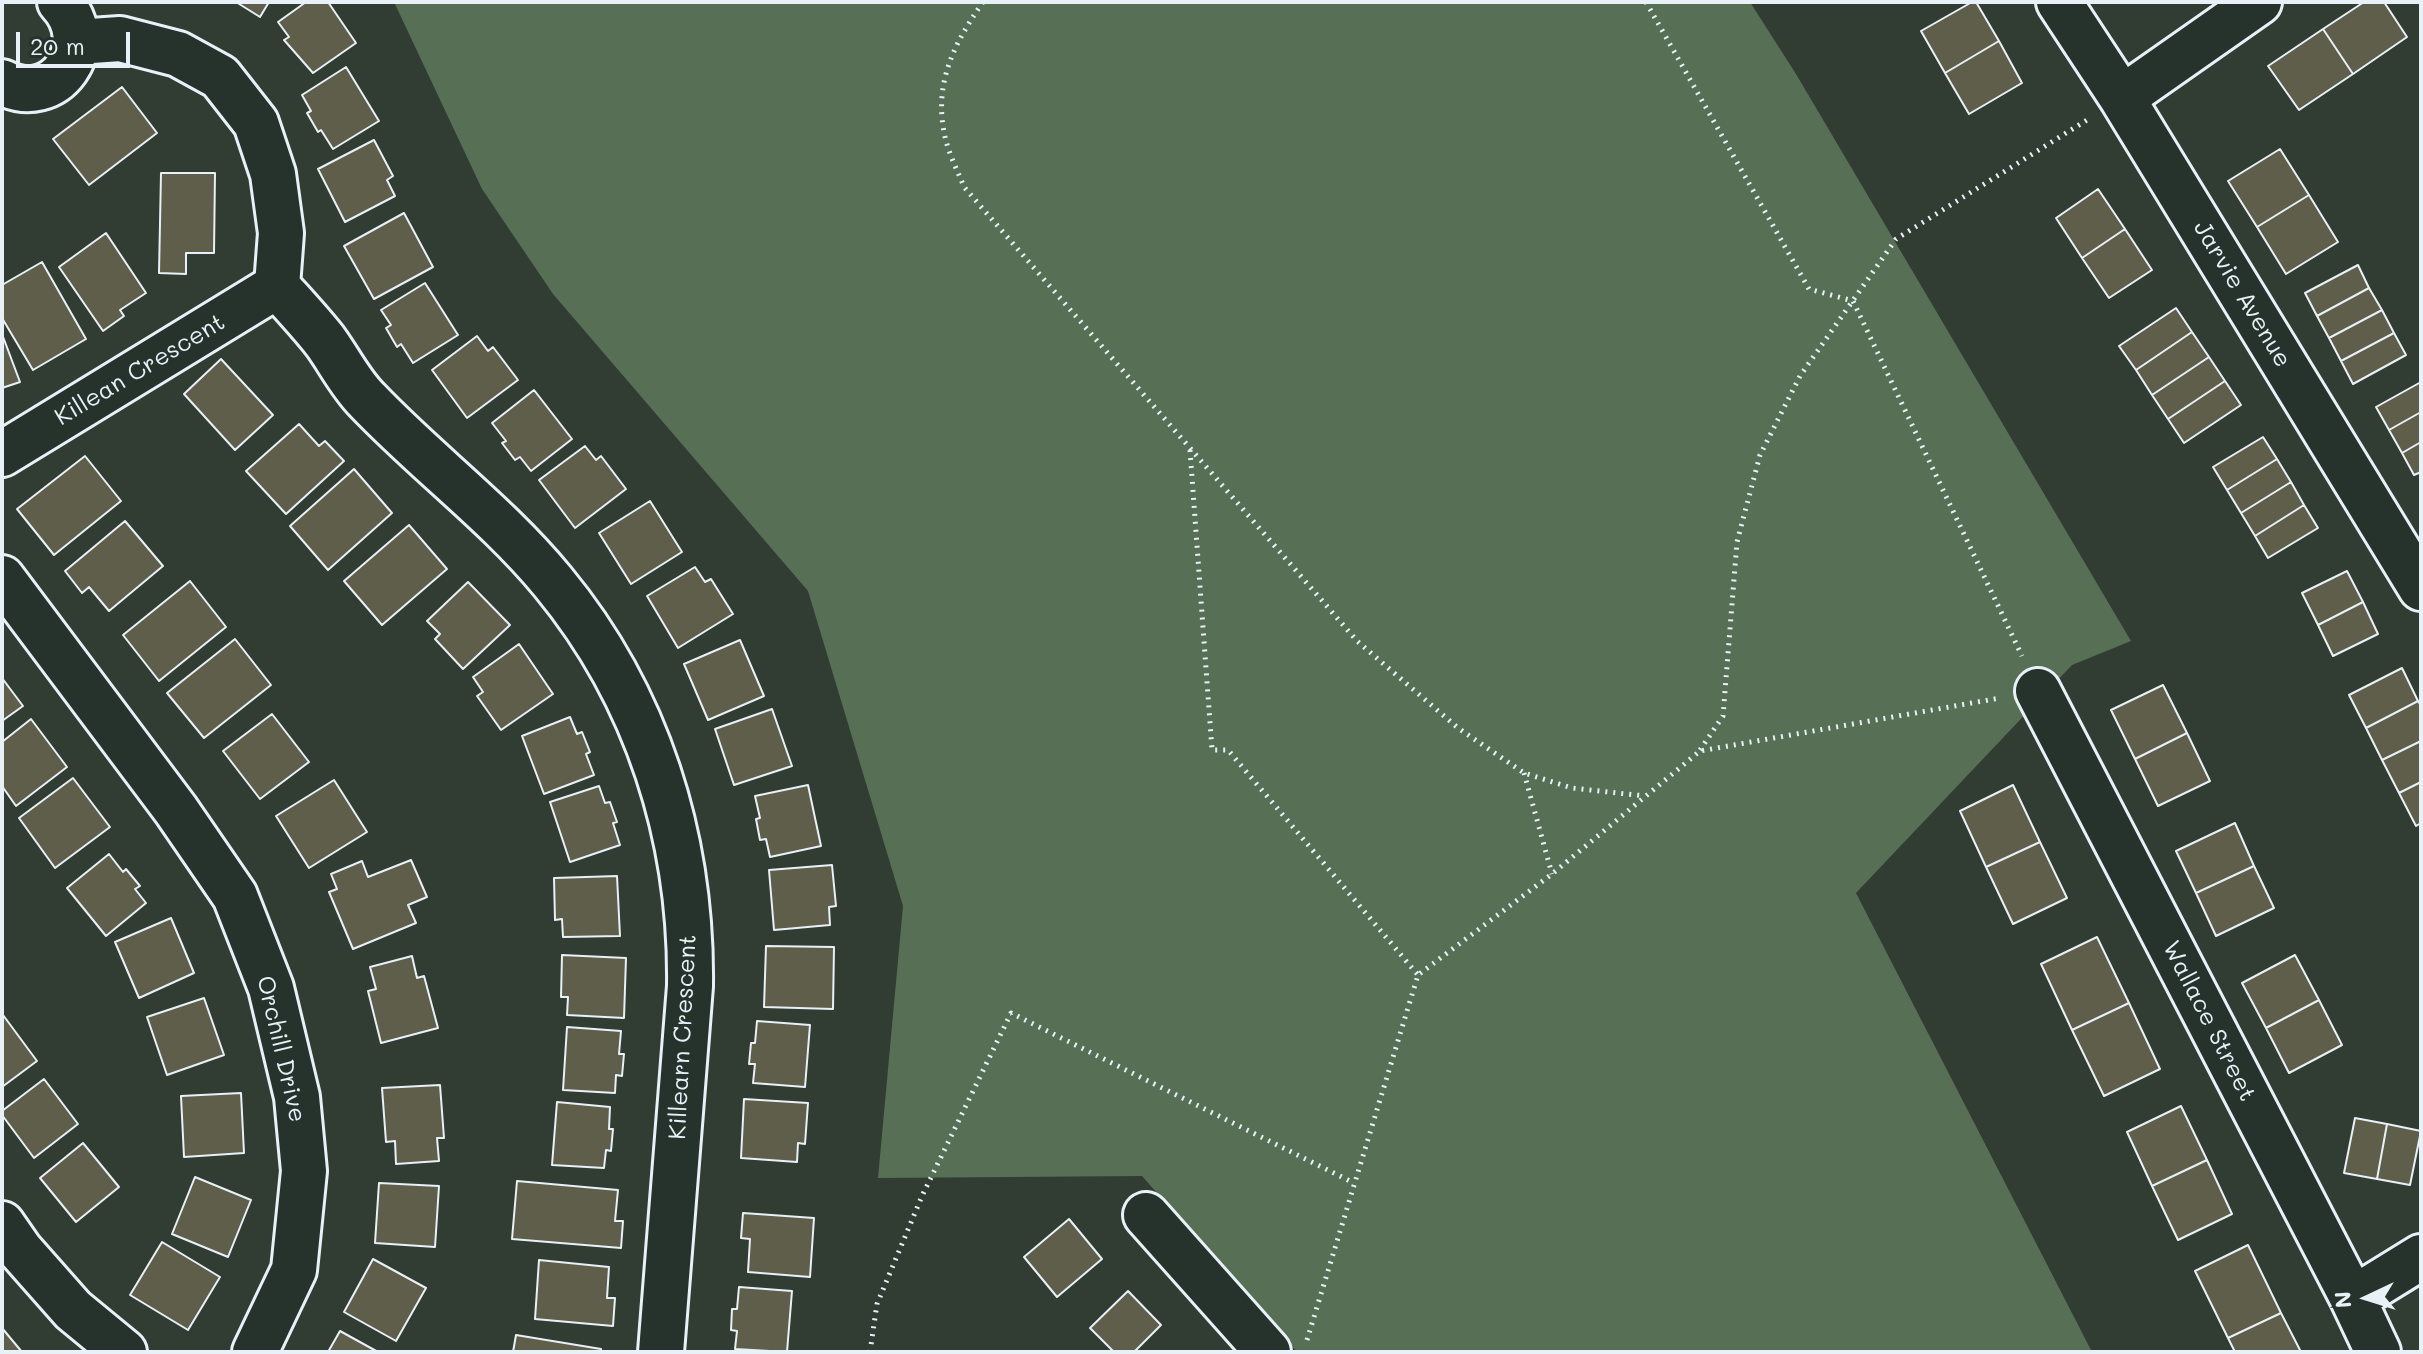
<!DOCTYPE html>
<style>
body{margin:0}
#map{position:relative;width:2423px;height:1354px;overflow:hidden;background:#313c33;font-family:Mali,sans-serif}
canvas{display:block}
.frame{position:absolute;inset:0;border:4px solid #e8f1f8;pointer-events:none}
.north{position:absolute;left:2327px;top:1258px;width:80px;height:80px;-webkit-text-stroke:6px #26332d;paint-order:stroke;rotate:266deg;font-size:22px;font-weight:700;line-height:32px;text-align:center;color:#e8f1f8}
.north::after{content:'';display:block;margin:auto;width:28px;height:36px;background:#e8f1f8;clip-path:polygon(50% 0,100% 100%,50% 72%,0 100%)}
.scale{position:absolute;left:16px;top:32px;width:114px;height:36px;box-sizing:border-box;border:4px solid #e8f1f8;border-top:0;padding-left:10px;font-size:24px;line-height:28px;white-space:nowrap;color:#e8f1f8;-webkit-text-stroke:6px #26332d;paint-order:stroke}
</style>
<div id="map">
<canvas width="2423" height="1354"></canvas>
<div class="frame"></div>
<div class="north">N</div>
<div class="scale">20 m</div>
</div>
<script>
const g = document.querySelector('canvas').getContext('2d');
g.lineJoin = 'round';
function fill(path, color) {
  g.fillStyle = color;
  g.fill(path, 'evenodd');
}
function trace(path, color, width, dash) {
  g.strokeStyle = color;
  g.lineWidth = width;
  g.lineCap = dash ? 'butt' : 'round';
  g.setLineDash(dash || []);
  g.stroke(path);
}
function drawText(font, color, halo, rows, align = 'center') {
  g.font = font + ' Mali,sans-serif';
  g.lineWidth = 7;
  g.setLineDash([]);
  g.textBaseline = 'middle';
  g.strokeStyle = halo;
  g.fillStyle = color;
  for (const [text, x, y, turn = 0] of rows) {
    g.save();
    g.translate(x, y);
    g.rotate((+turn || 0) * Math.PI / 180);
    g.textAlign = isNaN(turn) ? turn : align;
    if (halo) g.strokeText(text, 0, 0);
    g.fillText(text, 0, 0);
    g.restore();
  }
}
fill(new Path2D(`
 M394,2H1750L1796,74L2131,641L2072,665L1856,893L2092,1352H1297L1142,1176L878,1178L903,906L808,591L553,294L482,189Z`), '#576f54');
const building = new Path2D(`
 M236,2H269L260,17Z
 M306,2H328L356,43L313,73L284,40L289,37L278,22Z
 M1972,2H1976L1999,41L1945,73L1921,31Z
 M2364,2H2384L2407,37L2353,74L2323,29Z
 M2323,29L2353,74L2299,110L2268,66Z
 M1999,41L2022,83L1969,114L1945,73Z
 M346,67L379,121L333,149L321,130L318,132L307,113L311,111L302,95Z
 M122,87L157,133L89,185L53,139Z
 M374,140L393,176L387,180L395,196L345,222L318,169Z
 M2280,149L2309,195L2257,227L2228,181Z
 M161,173H215L214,253H186V274L159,273Z
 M2098,189L2125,229L2082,258L2056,218Z
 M2309,195L2338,242L2286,274L2257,227Z
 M404,213L433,267L374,299L344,246Z
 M2125,229L2152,270L2109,298L2082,258Z
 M106,233L146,293L120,310L124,316L103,331L59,267Z
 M42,262L86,339L33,370L2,318V285Z
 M2358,265L2369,288L2317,316L2305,293Z
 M425,283L458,335L413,363L401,344L397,347L386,328L391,325L381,310Z
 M2369,288L2382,310L2329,338L2317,316Z
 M2176,308L2192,332L2136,370L2119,346Z
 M2382,310L2394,333L2341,361L2329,338Z
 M2192,332L2209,357L2152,395L2136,370Z
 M2394,333L2406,355L2353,384L2341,361Z
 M2,334L20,382L2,388Z
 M477,336L488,351L493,347L518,380L467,418L432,370Z
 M2209,357L2225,381L2168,419L2152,395Z
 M221,359L273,415L235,450L184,394Z
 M2225,381L2241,405L2184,443L2168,419Z
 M2421,382V412L2389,430L2376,407Z
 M534,390L572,439L531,471L520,457L515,460L502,443L506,441L492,423Z
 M2421,412V442L2402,453L2389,430Z
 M299,424L319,446L325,441L344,461L286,514L246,471Z
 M2263,437L2277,459L2227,490L2213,467Z
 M2421,442V472L2414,475L2402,453Z
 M585,446L596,460L601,456L626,489L575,528L539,480Z
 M85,456L121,501L54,555L17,509Z
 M2277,459L2291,482L2241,513L2227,490Z
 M354,469L392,513L328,570L290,526Z
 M2291,482L2304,505L2255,536L2241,513Z
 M650,501L682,552L631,584L599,533Z
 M2304,505L2318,528L2268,558L2255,536Z
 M125,521L163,566L109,611L89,587L82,593L65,571Z
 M409,525L447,569L382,625L344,581Z
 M695,567L705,582L711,579L733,614L678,648L647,596Z
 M2347,571L2363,602L2318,625L2302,593Z
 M190,581L226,627L159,681L123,635Z
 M468,582L510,625L463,669L435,639L440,634L427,621Z
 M2363,602L2378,634L2333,656L2318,625Z
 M235,639L271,685L204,738L167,693Z
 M740,640L764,696L708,720L684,664Z
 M519,644L553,694L501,730L477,696L483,692L473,677Z
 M2402,668L2418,701L2366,728L2349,695Z
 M2,678L23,706L2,721Z
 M2163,685L2187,733L2135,759L2111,710Z
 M2418,701L2421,706V741L2382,760L2366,728Z
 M772,709L792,766L734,785L715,729Z
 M272,714L309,762L260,799L223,751Z
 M570,717L577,734L582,732L590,752L586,754L594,775L544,794L522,736Z
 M31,719L67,767L16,806L2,786V742Z
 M2187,733L2210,781L2158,806L2135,759Z
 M2421,741V782L2399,793L2382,760Z
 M73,778L110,827L55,868L19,818Z
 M334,780L367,832L309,868L276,816Z
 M2421,782V823L2416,826L2399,793Z
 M808,785L821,846L770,857L766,839L760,840L756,819L760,818L755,796Z
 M2013,785L2040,842L1986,867L1960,811Z
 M599,786L605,803L610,802L617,822L613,823L620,845L570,862L550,802Z
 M2235,823L2254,866L2196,893L2176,851Z
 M2040,842L2067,898L2013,924L1986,867Z
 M109,854L123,872L126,869L140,886L135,889L146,903L106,936L67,888Z
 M411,860L427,897L408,905L416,923L353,949L329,892L337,889L331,874L362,861L368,877Z
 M832,865L836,906L829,907L830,925L774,930L769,870Z
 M2254,866L2274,908L2216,936L2196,893Z
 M617,876L620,936L563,937L562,919L555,920L554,878Z
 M171,918L194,973L139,998L115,942Z
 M2097,937L2129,1003L2072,1030L2041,964Z
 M766,946L834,947L833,1009L764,1007Z
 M562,955L626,958L624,1018L567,1015L568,997H561Z
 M2295,955L2319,1000L2266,1028L2242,983Z
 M412,956L417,978L424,976L438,1028L381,1043L368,991L376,989L370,967Z
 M204,998L224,1055L167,1075L147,1017Z
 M2319,1000L2342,1045L2289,1073L2266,1028Z
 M2129,1003L2160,1069L2104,1096L2072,1030Z
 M3,1015L37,1061L2,1087V1015Z
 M757,1021L810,1025L805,1087L753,1083L755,1064H749L751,1043H755Z
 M567,1027L621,1031L619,1054H624L622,1076L616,1075L615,1093L563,1090Z
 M44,1079L78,1124L34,1158L2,1115V1111Z
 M440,1085L444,1138H437L439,1161L396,1164L395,1141L386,1142L382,1088Z
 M241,1093L244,1153L184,1157L181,1096Z
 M744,1099L808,1103L805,1144L798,1143L797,1162L741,1158Z
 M557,1102L610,1107L609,1129H613L611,1151L606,1150L604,1168L552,1165Z
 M2181,1106L2207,1160L2152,1186L2127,1132Z
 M2355,1118L2387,1124L2377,1179L2344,1173Z
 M2387,1124L2421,1131L2410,1185L2377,1179Z
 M83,1143L119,1187L76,1222L40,1178Z
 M2207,1160L2232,1214L2178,1240L2152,1186Z
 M195,1177L251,1200L228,1257L172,1234Z
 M517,1181L618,1190L615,1221H623L621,1248L512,1239Z
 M379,1183L439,1186L435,1247L375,1243Z
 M743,1213L814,1218L810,1277L748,1272L750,1239L741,1238Z
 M1069,1219L1102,1259L1057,1297L1024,1257Z
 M162,1242L220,1277L188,1330L130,1295Z
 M2248,1245L2281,1313L2228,1338L2195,1271Z
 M373,1259L426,1288L396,1341L344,1312Z
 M539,1260L609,1267L607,1298H615L613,1326L535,1319Z
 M739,1287L792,1291L787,1352L735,1349L737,1331L731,1330L732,1309H737Z
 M1128,1291L1161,1325L1134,1352H1114L1090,1328Z
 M2281,1313L2301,1352H2235L2228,1338Z
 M2,1328L22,1352H2Z
 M340,1331L378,1352H328Z
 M516,1335L601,1349V1352H513Z`);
fill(building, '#5f5e4a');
trace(building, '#e8f1f8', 2);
const street = new Path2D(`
 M2059,2L2122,98L2421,588
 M77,42L120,39L178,54L220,77L256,123L273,174L281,233L277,286
 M2,82C55,111 101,45 60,2
 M2122,98L2259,2
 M277,286C293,304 310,322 325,341C339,360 350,383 367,400C427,463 498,515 553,582C648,697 692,839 690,986L661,1352
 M2,454L277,286
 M2,578L176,810L235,896L271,988L297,1097L304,1171L294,1270L255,1352
 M2038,691L2353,1299L2378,1352
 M1146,1215L1268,1352
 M2,1224L20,1250L73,1310L124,1352
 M2353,1299L2421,1257`);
trace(street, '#e8f1f8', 50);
trace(new Path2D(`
 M983,2C953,45 932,86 946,141C950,156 958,172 964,187L1357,641L1458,728L1524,773L1572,788L1645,796
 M1646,2L1809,289L1853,301L2022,656
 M1190,450L1212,750H1228L1418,975
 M1700,750L1723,716L1737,542L1760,455L1800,376L1896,239L2087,120
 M1524,773L1552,874
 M1307,1340L1418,975L1552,874L1700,751L2000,698
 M870,1352L877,1304L922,1196L1011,1013L1354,1183`), '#e8f1f8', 5, [2, 6]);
trace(street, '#26332d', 44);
drawText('24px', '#e8f1f8', '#26332d', [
 ["Jarvie Avenue",2242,294,59],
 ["Killean Crescent",140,370,-31],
 ["Wallace Street",2209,1021,63],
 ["Killearn Crescent",683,1037,-87],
 ["Orchill Drive",281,1049,77]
]);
</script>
